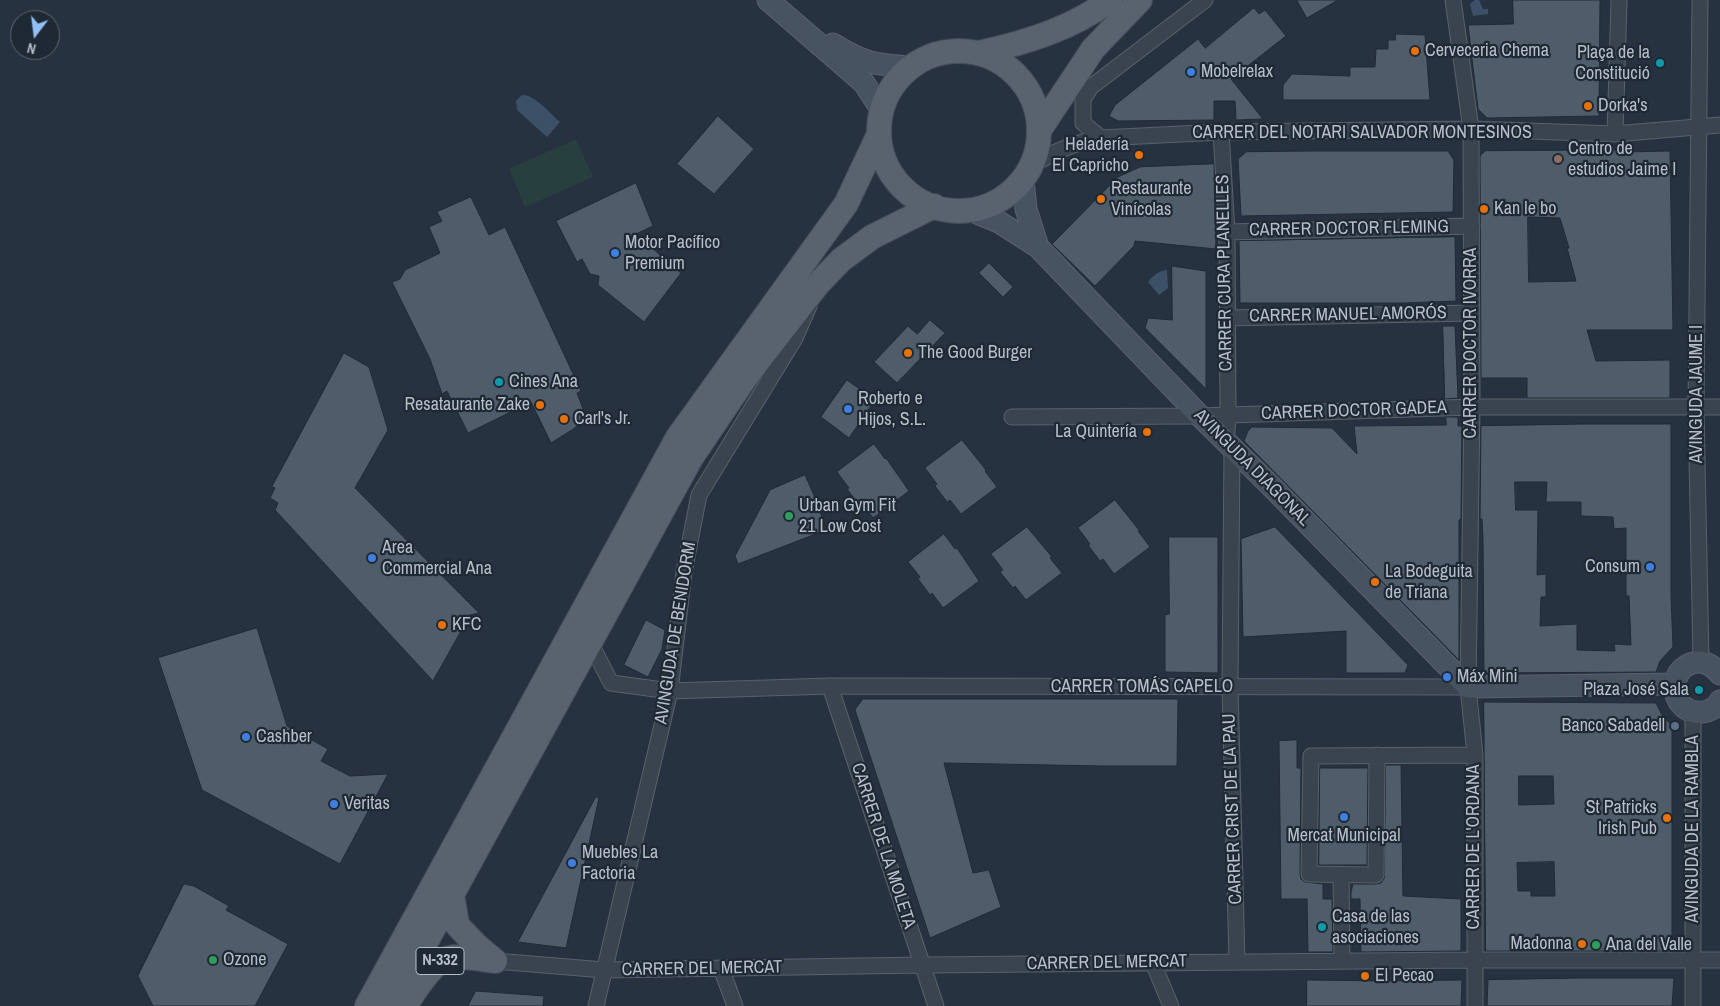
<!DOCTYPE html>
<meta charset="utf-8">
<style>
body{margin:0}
#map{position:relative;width:1720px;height:1006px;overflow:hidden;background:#26323f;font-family:"Archivo Narrow",sans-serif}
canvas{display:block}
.north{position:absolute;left:10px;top:10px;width:50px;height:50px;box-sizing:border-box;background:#1f2934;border:1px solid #5b6570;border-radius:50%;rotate:195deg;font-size:14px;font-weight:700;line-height:20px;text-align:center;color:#b6bfc9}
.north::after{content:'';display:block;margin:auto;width:18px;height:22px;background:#90bef5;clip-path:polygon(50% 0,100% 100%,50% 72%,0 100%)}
</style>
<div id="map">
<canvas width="1720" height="1006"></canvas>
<div class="north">N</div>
</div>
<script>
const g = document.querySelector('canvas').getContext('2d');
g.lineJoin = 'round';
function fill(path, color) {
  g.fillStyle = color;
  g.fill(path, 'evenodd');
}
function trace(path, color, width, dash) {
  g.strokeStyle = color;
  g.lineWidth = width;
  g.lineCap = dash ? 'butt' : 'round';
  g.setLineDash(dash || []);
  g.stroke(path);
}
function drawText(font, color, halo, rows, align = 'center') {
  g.font = font + ' "Archivo Narrow",sans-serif';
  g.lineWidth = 4.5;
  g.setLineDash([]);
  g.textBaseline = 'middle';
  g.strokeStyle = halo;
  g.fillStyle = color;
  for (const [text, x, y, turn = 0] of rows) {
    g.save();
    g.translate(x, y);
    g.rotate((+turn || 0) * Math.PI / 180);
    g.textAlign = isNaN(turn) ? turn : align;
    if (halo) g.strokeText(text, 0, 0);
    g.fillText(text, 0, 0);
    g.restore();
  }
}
fill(new Path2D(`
 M576,139L593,177L525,207L509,169Z`), '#283f40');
fill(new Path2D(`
 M1475,0H1479L1483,9H1488V14L1473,16L1470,4Z
 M522,95C534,94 551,114 560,122L547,137L517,110L516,101Z
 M1167,270L1168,288L1159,295L1148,282C1153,275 1159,271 1167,270Z`), '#3c5167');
const building = new Path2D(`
 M1297,0H1338L1307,18Z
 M1513,0H1600L1599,116L1487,118L1478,109L1468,25L1513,24Z
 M1254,8L1259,14L1265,10L1286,36L1231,79L1263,119L1236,120L1235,101H1214V120L1118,121L1109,116L1115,105L1198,39L1205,48Z
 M1396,34L1425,35L1430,100H1283V85L1292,74L1350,76V67H1375L1376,49H1388V40H1395Z
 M718,116L754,149L714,194L677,164Z
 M1624,150L1625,152L1670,151L1673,330H1587L1596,361L1670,360V398H1527V378H1481L1480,156L1485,151ZM1528,217L1560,218L1569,248H1567L1576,281L1529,282Z
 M1311,151H1448L1454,160L1453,212L1241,216L1238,159L1246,152Z
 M1214,164L1216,249L1135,241L1134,246L1095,286L1052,244L1118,177L1140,167Z
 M636,183L653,226L636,234L681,273L644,322L598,285L599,276L590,274L582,259L577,262L556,221Z
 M471,197L489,235L505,227L581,391L577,393L583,409L582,417L579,423L575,428L551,443L531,402L468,433L447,391L442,394L430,359L392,282L400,279L405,270L440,253L429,227L442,221L437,212Z
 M1455,237L1456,301L1404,303H1240L1239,241Z
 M989,263L1013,287L1003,297L979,273Z
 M1172,266L1206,271V389L1145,328L1148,318L1172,320Z
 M930,320L945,333L897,383L874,362L908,326L917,334Z
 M1443,326H1455L1458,398L1445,399Z
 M344,353L369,367L388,430L355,488L479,613L470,615L433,681L275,510L278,503L270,498L275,488L272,487Z
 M847,380L875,400L849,438L821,417Z
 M1446,417H1458V426H1462L1461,519L1459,520V660L1244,441L1248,431L1252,427L1332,428L1357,454L1354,426L1446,425Z
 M1587,424H1671V596L1673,647L1660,661L1656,672L1484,673L1483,538L1482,519H1480L1481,426ZM1515,482H1547L1546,502H1581V516L1613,517L1614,529L1626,528V596H1629L1631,645L1614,644L1615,651L1577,650V624L1540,626L1541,597H1546V574L1537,575L1538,510H1516Z
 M962,440L986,470L985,471L997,487L961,514L950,500L947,502L935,486L937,484L925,468Z
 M874,444L885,459L886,458L909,491L873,518L862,503L859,505L847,489L849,488L837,472Z
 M805,475L817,502L826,530L738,564L735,556L770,490Z
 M1115,500L1139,530L1138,531L1150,547L1114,574L1103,559L1100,561L1088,545L1090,544L1078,528Z
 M1027,527L1052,557L1050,558L1062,573L1026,600L1015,586L1013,588L1000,572L1003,570L991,554Z
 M1275,527L1408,665L1405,673H1346V631L1243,637L1241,539Z
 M944,534L955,549L957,548L979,581L943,608L932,593L930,595L918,579L920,577L908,562Z
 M1169,537H1218V673L1165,672V615L1169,614Z
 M646,620L665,630L662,649L648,677L624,665Z
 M257,628L287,726L328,749L321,761L350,776L388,774L340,864L202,790L158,658Z
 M863,699H1178L1177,766H1104L944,763L973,873L989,870L1001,907L930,938L855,710Z
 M1484,702L1656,703L1663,717L1672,725V951H1486ZM1519,776H1553L1554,804L1519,805ZM1554,862L1555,896H1531V891H1518L1517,863Z
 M1297,740V768H1301L1300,874L1301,879L1305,882L1323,884V899H1332L1333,952H1308L1307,899H1281L1279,741Z
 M1386,765H1401L1403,896L1461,899V951L1361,952L1360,899H1351V892L1353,884H1376L1381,883L1384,879Z
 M1320,768H1368L1367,865H1319Z
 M596,797L599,798L566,948L518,942Z
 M184,884L194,886L229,906L226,910L288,944L255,1006H153L138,976Z
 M1581,978H1674L1672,1006H1487L1488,980Z
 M1307,980L1384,981L1462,980L1461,1006H1307Z
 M476,991L544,996L543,1006H468Z`);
fill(building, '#4f5d6a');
trace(building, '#212b36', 1);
const street = new Path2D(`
 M1453,0L1471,129L1472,407L1468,687L1475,755V1006
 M1700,0L1696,407L1701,662
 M1221,132L1227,232L1228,415L1227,432L1224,439
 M1615,134L1619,0
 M1101,138L1083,123V99L1091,87L1205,0
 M1031,166C1053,152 1075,142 1101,138L1221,132L1471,129L1615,134L1720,125
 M1227,232L1472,226
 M1226,318L1471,313
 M1012,417L1200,416L1472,407H1720
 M1232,447L1230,687L1237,962
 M590,642L611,683L670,691L830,686L1468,687
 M830,686L936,1006
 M1377,755L1376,875L1309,874L1311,756L1475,755
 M1341,875L1342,961
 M495,961L604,970L923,965L1474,960H1720
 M1153,963L1171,1006
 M721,968L735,1006
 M596,1006L670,691L684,572L699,495L795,338L809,306
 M1693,1006V711`);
const secondary = new Path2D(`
 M768,0L864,83L882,111
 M833,44C863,63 876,65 910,67
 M1023,180L1026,209L1038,247
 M970,210L999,222L1038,247L1200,416L1274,489L1468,687L1674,684
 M1720,674C1714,667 1706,661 1697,662C1662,668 1672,717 1703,712C1708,712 1713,708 1718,706L1720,701`);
const primary = new Path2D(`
 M879 131a80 80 0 1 1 160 0a80 80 0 1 1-160 0Z
 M979,53C1024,43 1072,29 1110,0
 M1040,129L1093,49L1140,0
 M452,894L457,925L477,946L495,961
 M367,1006L678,437L846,204L879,134
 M391,1006L691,458L745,378L818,284L841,260L872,237L934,206
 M405,1006C414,992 433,961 449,958C463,955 481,959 495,961`);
trace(street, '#58626c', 17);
trace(secondary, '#58626c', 23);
trace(primary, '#434d58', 26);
trace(street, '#3a444f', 15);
trace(secondary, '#485362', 21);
trace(primary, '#58636f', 24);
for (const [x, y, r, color] of [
 [1415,51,5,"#e8710a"],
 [1660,63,5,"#0f9aa8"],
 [1191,72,5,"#3f7fe0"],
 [1588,106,5,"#e8710a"],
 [1139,155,5,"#e8710a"],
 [1558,159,5,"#8d6e63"],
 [1101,199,5,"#e8710a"],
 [1484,209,5,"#e8710a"],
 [615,253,5,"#3f7fe0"],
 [908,353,5,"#e8710a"],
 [499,382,5,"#0f9aa8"],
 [540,405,5,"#e8710a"],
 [848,409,5,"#3f7fe0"],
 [564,419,5,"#e8710a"],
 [1147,432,5,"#e8710a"],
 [789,516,5,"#2e9e5b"],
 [372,558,5,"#3f7fe0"],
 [1650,567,5,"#3f7fe0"],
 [1375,582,5,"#e8710a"],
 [442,625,5,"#e8710a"],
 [1447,677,5,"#3f7fe0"],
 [1699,690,5,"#0f9aa8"],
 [1675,726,5,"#5c6f8a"],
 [246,737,5,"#3f7fe0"],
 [334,804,5,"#3f7fe0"],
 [1344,817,5,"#3f7fe0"],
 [1667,818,5,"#e8710a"],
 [572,863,5,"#3f7fe0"],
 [1322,927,5,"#0f9aa8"],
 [1582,944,5,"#e8710a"],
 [1596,945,5,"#2e9e5b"],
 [213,960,5,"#2e9e5b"],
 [1365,976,5,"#e8710a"]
]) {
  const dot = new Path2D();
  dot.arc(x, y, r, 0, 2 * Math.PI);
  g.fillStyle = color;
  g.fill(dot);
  trace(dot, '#1f2934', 2);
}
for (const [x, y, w] of [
 [440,961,48]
]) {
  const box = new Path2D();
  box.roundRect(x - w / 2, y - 13.5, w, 27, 4);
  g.fillStyle = '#1f2934';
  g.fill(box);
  trace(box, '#b6bfc9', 1);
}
drawText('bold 16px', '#b6bfc9', null, [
 ["N-332",440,961]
]);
drawText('18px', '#b6bfc9', '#1f2934', [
 ["Cerveceria Chema",1425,51],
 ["Plaça de la",1650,53,"right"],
 ["Constitució",1650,74,"right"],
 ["Mobelrelax",1201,72],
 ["Dorka's",1598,106],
 ["Heladería",1129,145,"right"],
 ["El Capricho",1129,166,"right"],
 ["Centro de",1568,149],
 ["estudios Jaime I",1568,170],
 ["Restaurante",1111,189],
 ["Vinícolas",1111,210],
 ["Kan le bo",1494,209],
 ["Motor Pacífico",625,243],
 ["Premium",625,264],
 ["The Good Burger",918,353],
 ["Cines Ana",509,382],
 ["Roberto e",858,399],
 ["Hijos, S.L.",858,420],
 ["Resataurante Zake",530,405,"right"],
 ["Carl's Jr.",574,419],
 ["La Quintería",1137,432,"right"],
 ["Urban Gym Fit",799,506],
 ["21 Low Cost",799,527],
 ["Area",382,548],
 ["Commercial Ana",382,569],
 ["Consum",1640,567,"right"],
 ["La Bodeguita",1385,572],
 ["de Triana",1385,593],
 ["KFC",452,625],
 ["Máx Mini",1457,677],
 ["Plaza José Sala",1689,690,"right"],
 ["Banco Sabadell",1665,726,"right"],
 ["Cashber",256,737],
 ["Veritas",344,804],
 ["St Patricks",1657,808,"right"],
 ["Irish Pub",1657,829,"right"],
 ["Mercat Municipal",1344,836,"center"],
 ["Muebles La",582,853],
 ["Factoria",582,874],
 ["Casa de las",1332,917],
 ["asociaciones",1332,938],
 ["Madonna",1572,944,"right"],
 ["Ana del Valle",1606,945],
 ["Ozone",223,960],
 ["El Pecao",1375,976]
], 'left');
drawText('18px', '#b6bfc9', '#1f2934', [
 ["CARRER DEL NOTARI SALVADOR MONTESINOS",1362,133],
 ["CARRER DOCTOR FLEMING",1349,229,-1],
 ["CARRER CURA PLANELLES",1225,273,-91],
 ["CARRER MANUEL AMORÓS",1348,315,-1],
 ["CARRER DOCTOR IVORRA",1471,343,-90],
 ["AVINGUDA JAUME I",1697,394,-90],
 ["CARRER DOCTOR GADEA",1354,411,-2],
 ["AVINGUDA DIAGONAL",1252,468,45],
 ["AVINGUDA DE BENIDORM",676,633,-81],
 ["CARRER TOMÁS CAPELO",1142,687],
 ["CARRER CRIST DE LA PAU",1233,809,-92],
 ["AVINGUDA DE LA RAMBLA",1693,829,-90],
 ["CARRER DE LA MOLETA",883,846,72],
 ["CARRER DE L'ORDANA",1474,847,-90],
 ["CARRER DEL MERCAT",1107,963,-1],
 ["CARRER DEL MERCAT",702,969,-1]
]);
</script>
